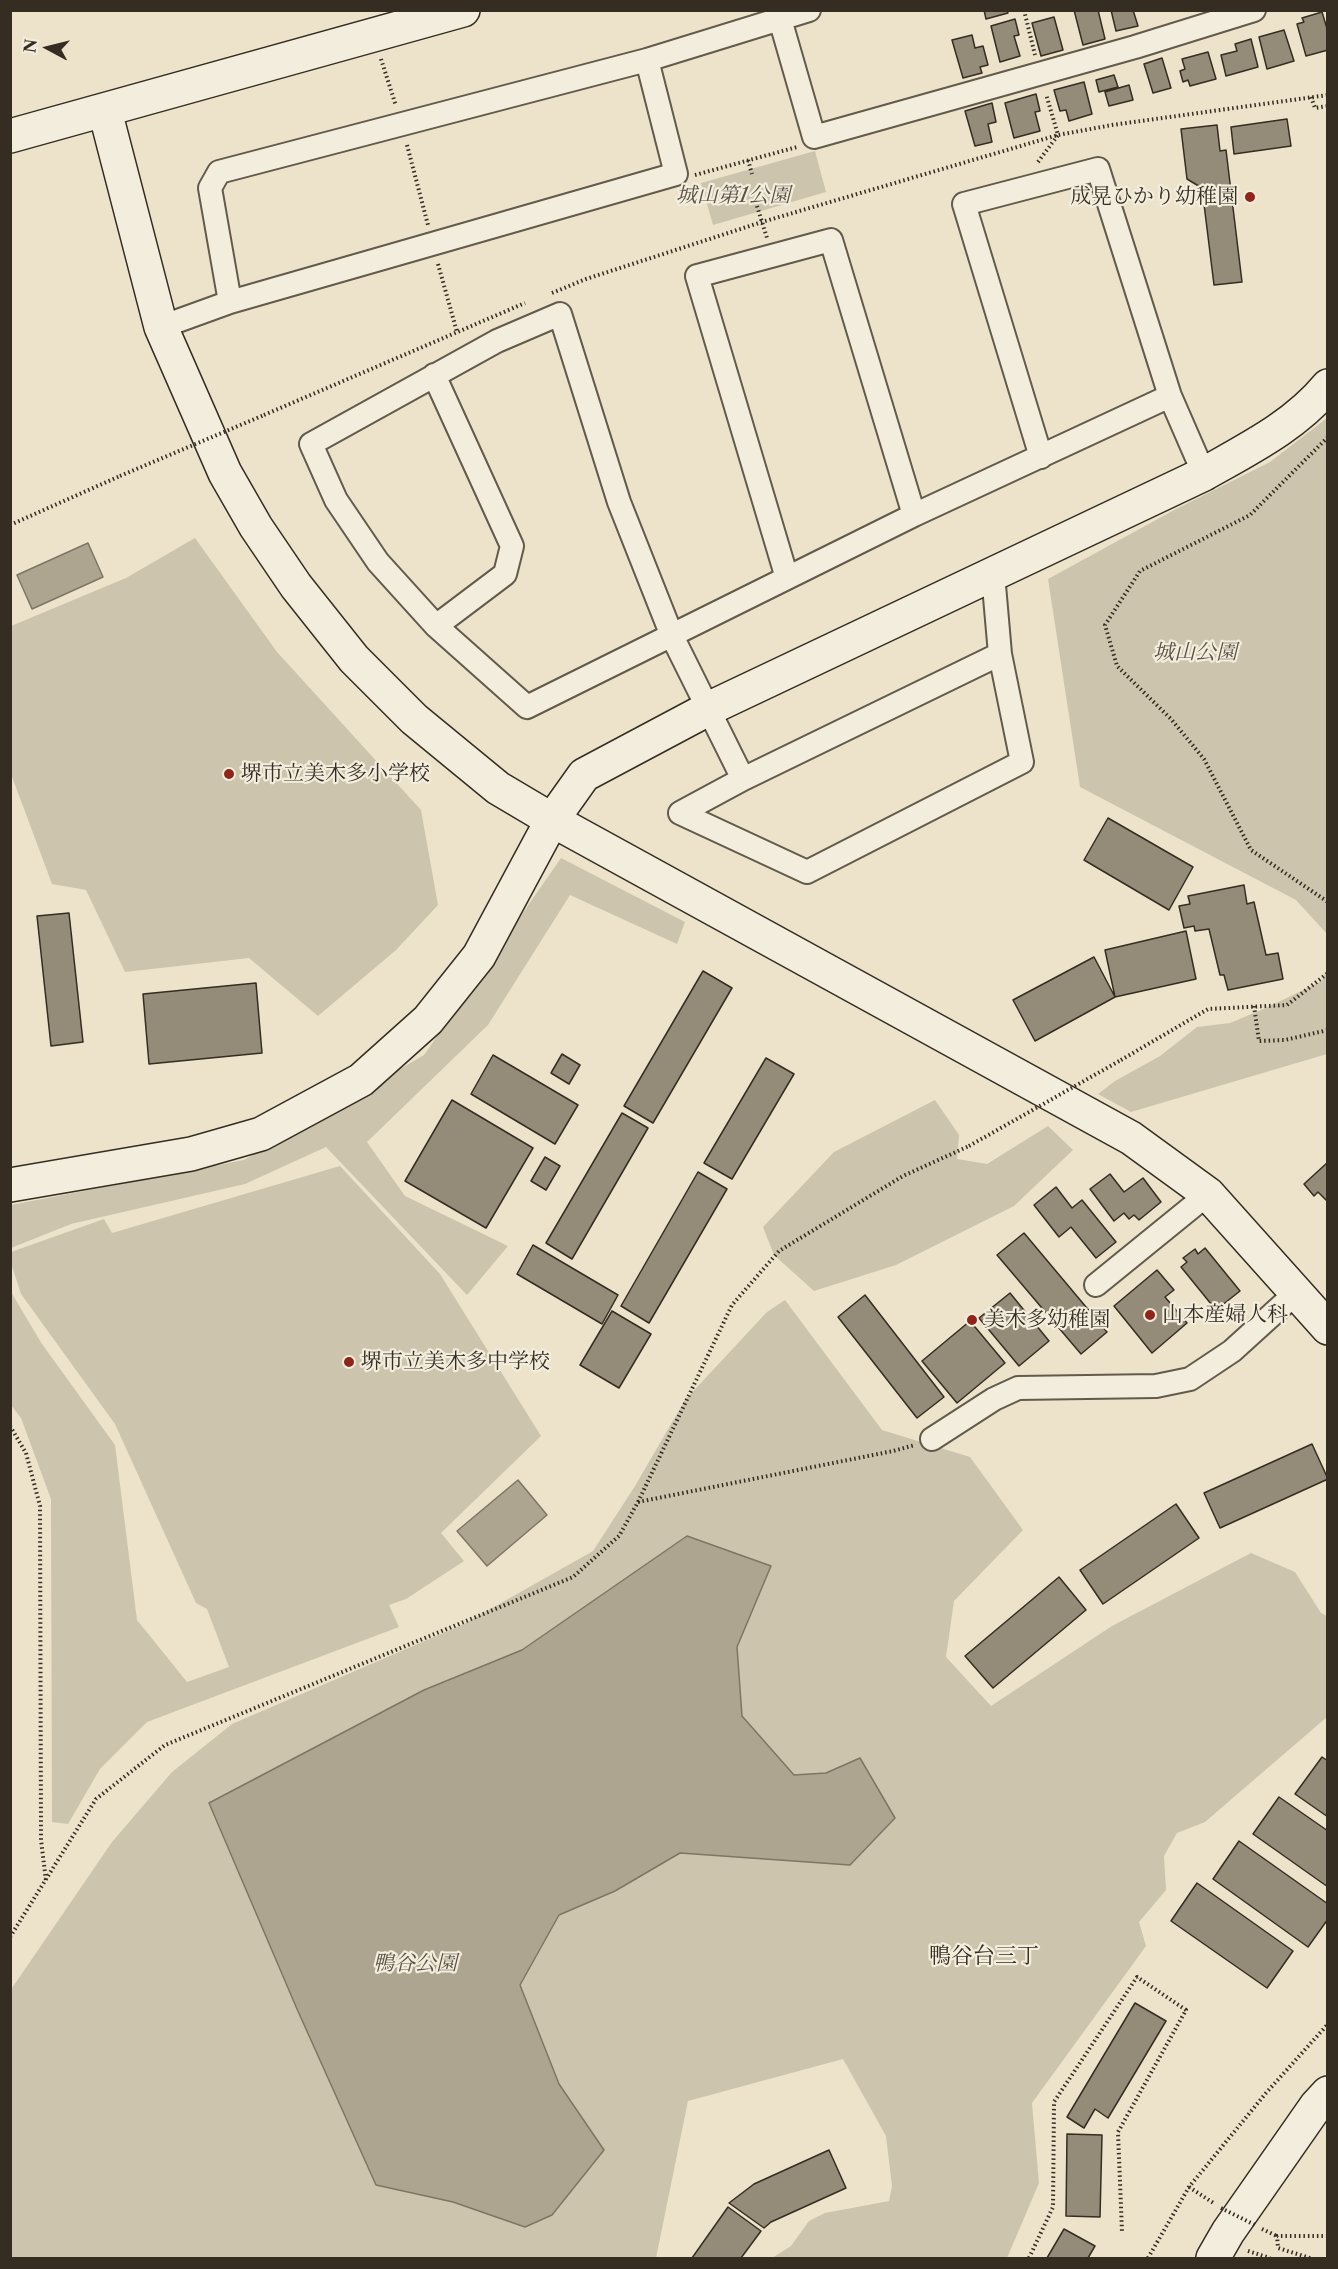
<!DOCTYPE html>
<meta charset="utf-8">
<style>
body{margin:0}
#map{position:relative;width:1338px;height:2269px;overflow:hidden;background:#ece3ca;font-family:"Libre Caslon Text",serif}
canvas{display:block}
.frame{position:absolute;inset:0;border:12px solid #352c22;pointer-events:none}
.north{position:absolute;left:18px;top:18px;width:60px;height:60px;-webkit-text-stroke:4px #f3eddd;paint-order:stroke;rotate:277deg;font-size:16px;font-weight:700;line-height:24px;text-align:center;color:#352c22}
.north::after{content:'';display:block;margin:auto;width:21px;height:27px;background:#352c22;clip-path:polygon(50% 0,100% 100%,50% 72%,0 100%)}
</style>
<div id="map">
<canvas width="1338" height="2269"></canvas>
<div class="frame"></div>
<div class="north">N</div>
</div>
<script>
const g = document.querySelector('canvas').getContext('2d');
g.lineJoin = 'round';
function fill(path, color) {
  g.fillStyle = color;
  g.fill(path, 'evenodd');
}
function trace(path, color, width, dash) {
  g.strokeStyle = color;
  g.lineWidth = width;
  g.lineCap = dash ? 'butt' : 'round';
  g.setLineDash(dash || []);
  g.stroke(path);
}
function drawText(font, color, halo, rows, align = 'center') {
  g.font = font + ' "Libre Caslon Text","Noto Serif JP",serif';
  g.lineWidth = 4.5;
  g.setLineDash([]);
  g.textBaseline = 'middle';
  g.strokeStyle = halo;
  g.fillStyle = color;
  for (const [text, x, y, turn = 0] of rows) {
    g.save();
    g.translate(x, y);
    g.rotate((+turn || 0) * Math.PI / 180);
    g.textAlign = isNaN(turn) ? turn : align;
    if (halo) g.strokeText(text, 0, 0);
    g.fillText(text, 0, 0);
    g.restore();
  }
}
fill(new Path2D(`
 M815,151L826,192L713,225L701,183Z
 M1327,418V934L1296,900L1080,787L1048,579L1176,509L1270,462Z
 M195,538L277,652L421,810L438,905L396,950L318,1016L249,958L125,972L86,890L52,884L11,774V626L126,578Z
 M561,858L685,922L677,944L570,895L488,1025L367,1142L405,1196L508,1246L467,1295L326,1147L245,1184L71,1224L11,1248V1205L244,1160L424,1055Z
 M1327,969V1054L1131,1112L1098,1094L1115,1081L1160,1056L1197,1027L1230,1023L1266,1008L1322,981Z
 M935,1100L959,1135L957,1159L987,1164L1048,1126L1073,1150L1014,1206L896,1265L814,1291L774,1255L763,1227L834,1152Z
 M340,1166L440,1274L541,1436L441,1533L464,1561L406,1599L389,1605L399,1627L147,1722L100,1769L68,1824L52,1822L51,1499L21,1418L11,1405V1292L42,1344L115,1445L137,1620L187,1682L229,1667L207,1609L196,1603L115,1424L21,1294L11,1263V1252L104,1219L112,1233Z
 M785,1300L882,1430L970,1457L1023,1530L954,1601L946,1657L991,1706L1112,1626L1251,1553L1295,1572L1321,1613L1327,1616V1717L1205,1822L1177,1833L1164,1856L1166,1890L1139,1922L1146,1946L1032,2103L1039,2183L1007,2258H772L791,2246L809,2221L825,2213L889,2201L892,2186L886,2136L843,2059L688,2101L656,2258H11L10,1991L112,1842L172,1772L232,1724L464,1624L593,1551L635,1486L685,1400L767,1312Z`), '#cdc4ad');
const water = new Path2D(`
 M88,543L103,577L32,609L17,575Z
 M518,1480L547,1515L487,1566L457,1531Z
 M687,1536L771,1566L737,1647L742,1716L794,1775L826,1773L860,1758L895,1818L850,1865L680,1853L615,1891L559,1915L520,1985L559,2084L604,2150L552,2215L525,2227L453,2202L376,2185L297,2009L209,1803L424,1690L522,1650Z`);
fill(water, '#aea591');
trace(water, '#7e7565', 1.5);
const building = new Path2D(`
 M984,10H1007L1008,13L986,19Z
 M1074,10H1098L1105,39L1083,45Z
 M1111,10H1133L1138,26L1116,31Z
 M1322,12L1328,32V50L1306,56L1297,24L1304,22L1302,18Z
 M1054,17L1063,50L1041,56L1032,23Z
 M1015,19L1019,35L1014,36L1020,56L1000,62L991,26Z
 M1284,30L1294,61L1267,69L1259,37Z
 M972,35L975,48L983,46L988,65L980,67L982,73L963,78L952,40Z
 M1251,39L1258,67L1226,76L1221,55L1237,51L1235,44Z
 M1208,52L1216,79L1190,86L1188,80L1183,82L1180,71L1185,69L1182,59Z
 M1162,58L1171,88L1153,93L1144,64Z
 M1114,75L1118,87L1099,92L1096,80Z
 M1084,82L1092,114L1069,121L1066,110L1060,111L1054,90Z
 M1129,85L1133,100L1109,106L1105,92Z
 M1036,94L1040,111L1035,112L1040,131L1014,138L1005,103Z
 M992,103L996,122L988,124L992,142L975,146L965,111Z
 M1287,119L1291,146L1234,154L1231,127Z
 M1217,125L1220,151L1226,150L1242,282L1214,285L1202,188L1187,179L1181,129Z
 M1108,818L1193,867L1169,910L1084,860Z
 M1244,885L1247,904L1254,902L1266,955L1278,953L1283,979L1228,990L1224,975H1220L1209,929L1195,931L1194,926L1184,928L1179,906L1190,904L1188,896Z
 M69,913L83,1042L51,1046L37,916Z
 M1186,931L1196,979L1115,997L1105,950Z
 M1094,957L1115,997L1035,1041L1013,1000Z
 M703,971L732,988L653,1123L624,1106Z
 M256,983L262,1053L149,1064L143,994Z
 M562,1054L580,1065L569,1084L551,1073Z
 M493,1055L578,1105L555,1144L471,1094Z
 M766,1058L794,1074L732,1179L704,1163Z
 M452,1100L533,1148L486,1228L405,1181Z
 M622,1113L648,1128L572,1259L546,1243Z
 M545,1157L560,1166L546,1190L531,1181Z
 M1328,1162V1202L1318,1192L1314,1196L1304,1184Z
 M698,1172L727,1189L649,1323L621,1306Z
 M1110,1174L1124,1192L1143,1178L1161,1202L1139,1220L1134,1215L1129,1219L1124,1213L1114,1221L1090,1189Z
 M1056,1187L1072,1208L1082,1200L1116,1242L1096,1258L1071,1227L1059,1237L1034,1205Z
 M1024,1233L1107,1332L1081,1354L997,1255Z
 M533,1245L618,1295L602,1324L517,1274Z
 M1205,1248L1240,1291L1216,1310L1181,1267L1187,1262L1183,1258L1195,1249L1198,1254Z
 M1157,1270L1174,1290L1165,1297L1187,1323L1152,1353L1114,1306Z
 M1010,1293L1049,1341L1019,1366L979,1318Z
 M865,1295L944,1397L917,1418L838,1317Z
 M612,1311L651,1334L619,1388L580,1365Z
 M970,1321L1005,1363L957,1403L922,1361Z
 M1312,1444L1328,1479L1220,1528L1204,1493Z
 M1176,1504L1199,1538L1103,1604L1080,1570Z
 M1059,1577L1086,1610L993,1688L965,1656Z
 M1322,1757L1328,1761V1817L1295,1794Z
 M1279,1797L1328,1831V1887L1253,1834Z
 M1239,1841L1328,1904V1919L1308,1947L1213,1879Z
 M1197,1883L1293,1951L1267,1988L1171,1921Z
 M1135,2003L1166,2021L1108,2118L1095,2109L1084,2128L1067,2117Z
 M1067,2134L1102,2135L1100,2217L1066,2216Z
 M829,2150L846,2188L771,2222L764,2228L729,2203L754,2184Z
 M728,2207L761,2231L741,2258H692Z
 M1064,2229L1095,2246L1088,2258H1047Z`);
fill(building, '#948b79');
trace(building, '#352c22', 1.5);
const street = new Path2D(`
 M780,19L814,137L1135,47L1254,10
 M230,302L210,188L219,172L647,60L809,10
 M161,327L230,302L676,174L647,60
 M434,375L512,546L505,574L436,626
 M1041,457L964,204L1098,169L1170,396L1204,474
 M993,574L1000,654L1022,762L807,872L680,813L743,779L1000,654
 M787,578L697,276L831,240L914,515
 M743,779L672,636L619,502L560,314L497,341L311,444L336,500L378,562L436,626L527,707L914,515L1170,396
 M1096,1285L1208,1194
 M932,1439L994,1399L1018,1388L1156,1386L1190,1379L1232,1351L1297,1292`);
const secondary = new Path2D(`
 M105,111L161,327L225,473L256,527L296,586L354,659L414,719L498,788L552,820L1131,1138L1208,1194L1328,1328
 M10,136L463,10
 M10,1185L191,1154L261,1134L361,1080L428,1020L479,956L552,820L584,775L708,709L1204,474C1248,449 1295,426 1328,386
 M1213,2258L1228,2232L1316,2106L1328,2093`);
trace(street, '#635a4c', 26);
trace(secondary, '#352c22', 36);
trace(new Path2D(`
 M1024,10L1035,55
 M381,59L396,106
 M1311,97L1315,108L1328,106
 M407,145L428,225
 M748,160L752,174
 M1038,162L1058,135L1046,94
 M695,175L797,147
 M757,206L767,238
 M438,264L457,332
 M552,293L586,279L762,222L1058,135L1112,125L1328,95
 M264,415L525,303
 M1328,437L1250,515L1140,571L1105,625L1117,666L1171,719L1204,759L1251,850L1328,902
 M10,525L120,476
 M1254,1006L1259,1041L1285,1040L1328,1030
 M1121,1060L1208,1009L1287,1005L1328,973
 M10,1426L26,1453L40,1506L41,1840L46,1881
 M638,1502L893,1451L915,1445
 M10,1937L96,1799L165,1745L573,1577L619,1536L638,1502L732,1305L779,1251L903,1176L969,1146
 M1189,2187L1215,2204
 M1262,2229L1277,2236
 M1248,2251L1270,2258
 M1029,2258L1053,2207L1054,2102L1137,1977L1186,2010L1118,2132L1122,2232
 M1148,2258L1189,2187L1266,2093L1328,2024
 M1310,2258L1278,2248L1277,2236H1328`), '#352c22', 4, [1.5, 3]);
trace(street, '#f3eddd', 22);
trace(secondary, '#f3eddd', 33);
trace(new Path2D(`
 M120,476L264,415
 M969,1146L1121,1060
 M1221,2208L1255,2225`), '#352c22', 4, [1.5, 3]);
for (const [x, y, r, color] of [
 [1250,197,6,"#8f2418"],
 [229,774,6,"#8f2418"],
 [1150,1315,6,"#8f2418"],
 [972,1320,6,"#8f2418"],
 [349,1362,6,"#8f2418"]
]) {
  const dot = new Path2D();
  dot.arc(x, y, r, 0, 2 * Math.PI);
  g.fillStyle = color;
  g.fill(dot);
  trace(dot, '#f3eddd', 2);
}
drawText('italic 21px', '#5b5245', '#f3eddd', [
 ["城山第1公園",733,196],
 ["城山公園",1195,653],
 ["鴨谷公園",415,1964]
]);
drawText('21px', '#352c22', '#f3eddd', [
 ["成晃ひかり幼稚園",1238,197,"right"],
 ["堺市立美木多小学校",241,774],
 ["山本産婦人科",1162,1315],
 ["美木多幼稚園",984,1320],
 ["堺市立美木多中学校",361,1362]
], 'left');
drawText('22px', '#352c22', '#f3eddd', [
 ["鴨谷台三丁",984,1957]
]);
</script>
